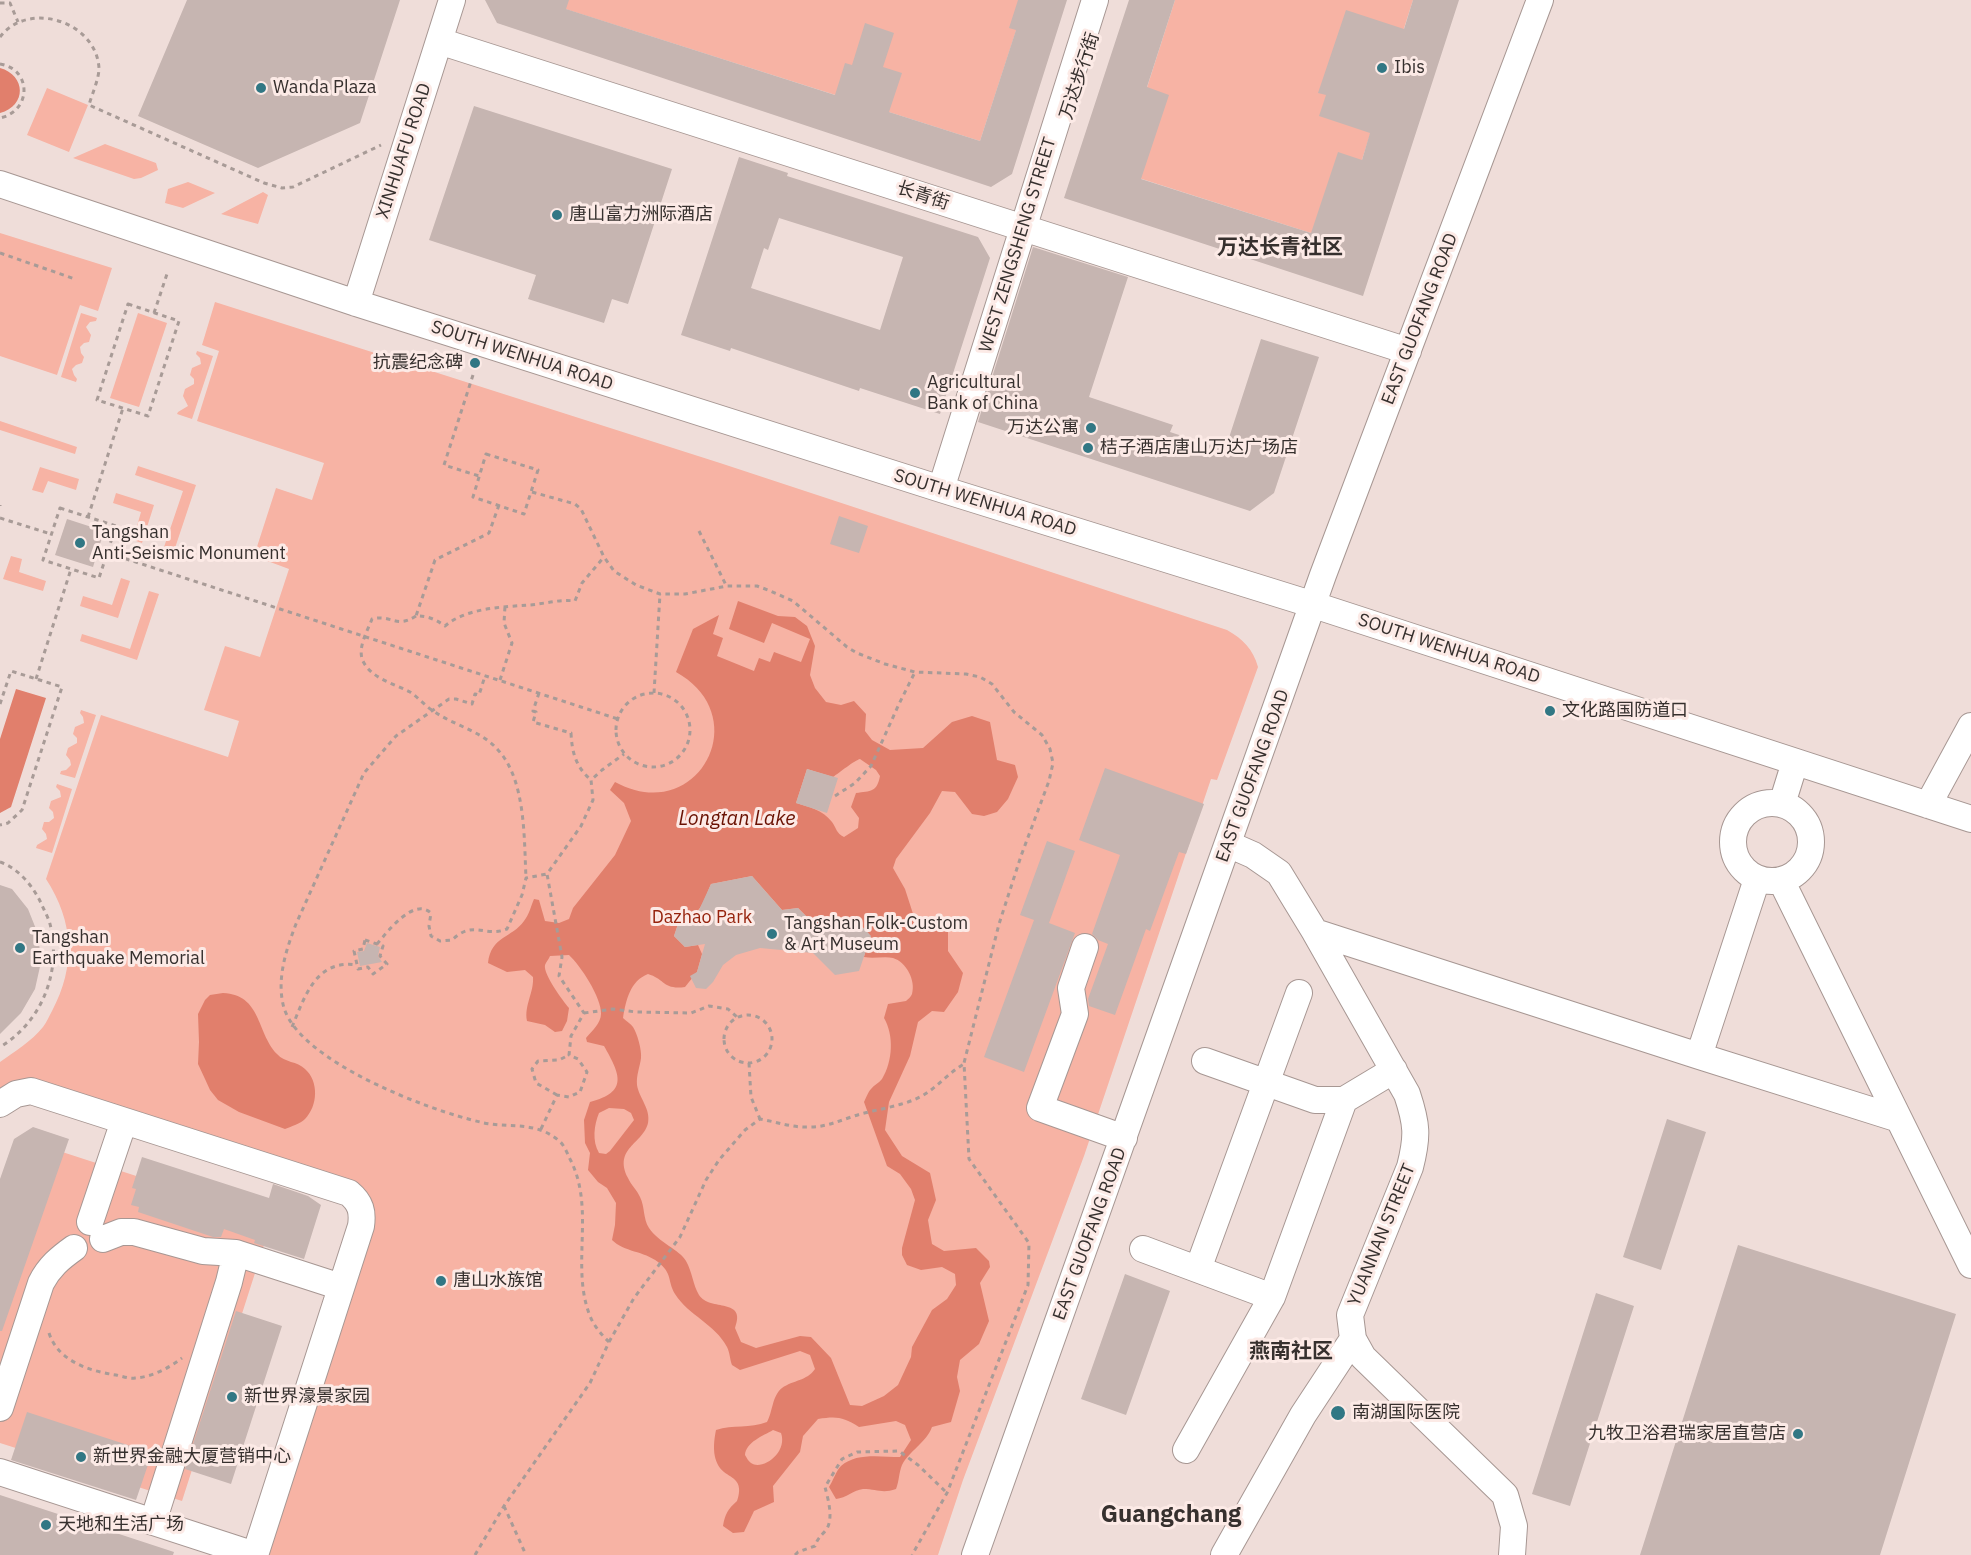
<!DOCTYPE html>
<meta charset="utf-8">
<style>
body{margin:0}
canvas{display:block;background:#efddd9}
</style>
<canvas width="1971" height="1555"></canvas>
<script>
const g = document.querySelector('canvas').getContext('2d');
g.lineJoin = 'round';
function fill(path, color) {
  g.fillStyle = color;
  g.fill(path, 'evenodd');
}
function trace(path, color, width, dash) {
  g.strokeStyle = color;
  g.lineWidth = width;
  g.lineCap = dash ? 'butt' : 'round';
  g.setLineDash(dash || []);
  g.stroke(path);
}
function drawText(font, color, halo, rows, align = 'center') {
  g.font = font + ' "IBM Plex Sans","Noto Sans SC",sans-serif';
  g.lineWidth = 6;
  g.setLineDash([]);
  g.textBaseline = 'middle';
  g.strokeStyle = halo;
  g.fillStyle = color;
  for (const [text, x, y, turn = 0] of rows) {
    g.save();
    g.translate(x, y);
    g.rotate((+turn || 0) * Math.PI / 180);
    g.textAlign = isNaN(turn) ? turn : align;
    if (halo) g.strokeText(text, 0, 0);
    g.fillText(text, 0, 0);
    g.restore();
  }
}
fill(new Path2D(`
 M537,0H1026L980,141Z
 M1175,0H1413L1336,241L1120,172Z
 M47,88L88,105L69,152L27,135Z
 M105,144L156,163L158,170L141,178L134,179L73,158Z
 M188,182L215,193L183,208L165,203L168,189Z
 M263,192L268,195L258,224L221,214Z
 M0,233L112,268L98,311L80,305L57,375L0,356Z
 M215,302L720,463L1227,630C1243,639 1253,649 1258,667L1217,780L1211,779L1084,1156L963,1480L938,1555H266L372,1210L0,1094V1062C14,1052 32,1041 43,1027C47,1022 49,1016 52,1011C76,966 74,922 46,879L101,715L228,757L239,721L204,710L225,646L260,657L289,569L254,556L276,488L312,500L324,463L197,421L219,351L202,345Z
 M81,313L97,318L96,321L90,322L86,327L91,335L89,342L84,343L80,347L81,353L84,357L82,363L76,365L72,369L74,375L77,379L76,382L61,377Z
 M138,313L167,323L139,407L110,398Z
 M197,351L213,356L192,419L177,414L178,412L188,406L183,396L185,389L194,384V379L190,375L192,368L201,364L200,358L196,354Z
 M0,421L77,447L75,454L0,430Z
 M138,466L196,485L174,551L164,547L183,491L135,475Z
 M40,467L79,479L76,490L48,481L43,493L32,490Z
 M116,493L154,505L142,543L133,540L141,512L113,503Z
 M11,556L22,559L19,572L46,581L43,591L3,579Z
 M121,578L130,581L118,618L80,606L83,596L112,605Z
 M149,591L159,594L137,660L80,641L82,634L130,649Z
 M81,710L96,715L75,778L60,774L61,771L66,770L71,765L70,760L66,755L68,748L77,743V738L73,734L75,727L84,723L83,717L80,713Z
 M57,784L72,789L52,853L36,848L37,845L47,839L46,834L42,829L44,822H49L54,818L53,812L49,808L51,801L61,797L60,791L56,787Z
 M53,1149L272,1220L182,1501L0,1443V1313Z`), '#f7b3a4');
fill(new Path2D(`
 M0,68C26,75 27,106 0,113Z
 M738,601L778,616L795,617L807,626L815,646L810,675L815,688L826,702L841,705L854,701L866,714L865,731L872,740L890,750L923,748L952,722L972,716L990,722L997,760L1015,765L1018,777L1008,799L997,812L984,816L972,814L955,792L942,791L930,813L896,859L893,868L905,889L916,923L925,927L942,923L948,932V951L963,973L958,992L944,1012L932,1011L918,1022L910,1056L889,1102L885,1130L902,1156L930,1173L936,1200L928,1220L932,1244L944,1251L976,1248L989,1261L990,1267L980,1283L989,1321L979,1344L960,1360L957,1377L960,1391L951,1422L932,1427C926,1443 909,1451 902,1465C899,1472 899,1482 896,1489C882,1494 877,1489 863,1489C854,1490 846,1498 836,1499L829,1487C833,1481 836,1471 841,1466C856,1452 882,1457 900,1457L911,1440L905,1425L896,1421L859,1427C843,1417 837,1416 818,1419L803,1436L800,1452L773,1486L774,1502L754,1511L744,1532L733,1533L723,1526C725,1514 728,1509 737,1501C739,1495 741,1487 736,1481C734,1478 728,1475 724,1472C712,1462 713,1445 716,1430C733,1424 750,1429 767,1422C773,1411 772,1396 782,1388C793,1380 807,1381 815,1369L810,1355L800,1351L740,1370L732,1365C730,1360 730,1353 727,1347C715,1324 688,1315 675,1294C667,1280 673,1274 658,1262C644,1251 624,1252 612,1240L615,1225L616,1203L607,1188L598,1182L588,1170L590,1153L585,1143L584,1120L590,1102C629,1092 620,1074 604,1046L587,1042L586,1038C592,1031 601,1023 601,1014C602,998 580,965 569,955L550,956C549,959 546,962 545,965C543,974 563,1001 569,1008L567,1021L562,1031L555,1032L545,1025L527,1021C524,1005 534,993 533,977L525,970L507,972L488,963C491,936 512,938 524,921C529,915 531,906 534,899L539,900L545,921L559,923L569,919L573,908L615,855L631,821L624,803L610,790L615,782C697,827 757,717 676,672L693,629L719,615L713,634L723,638L717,656L754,671L759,658L770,662L774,652L801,662L810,639L772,623L764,643L729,629ZM860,759L876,770L880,776C877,792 871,791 856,793L851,807L859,818L858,828L844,837C836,833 837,829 832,822C823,810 809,807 796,803L807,769L833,777C839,773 855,760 860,759ZM752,876L782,910L798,908L814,924L828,926L842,918L862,926L870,936L864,957C874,959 884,956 893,958C906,962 916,980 912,994C911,997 908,999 906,1001L888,1004L884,1018C894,1035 893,1061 882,1079C879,1083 874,1085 871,1089C868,1092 866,1098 864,1102L887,1166L900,1174L911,1189L915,1200L902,1248V1255L907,1265L921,1270L942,1267L955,1274L956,1285L947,1299L932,1310L912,1347L911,1357L898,1385L884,1396L862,1406L850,1405L831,1358L811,1337L800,1336L756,1348L741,1342L735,1328C747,1297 710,1312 699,1295C693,1285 692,1271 686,1261C680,1250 658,1242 649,1228C643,1219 645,1207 640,1197C637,1190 631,1185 628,1178C613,1148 643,1144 648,1123C651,1109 639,1098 637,1085C636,1075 640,1067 641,1058C642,1050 637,1033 633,1027C631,1024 626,1021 623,1018C626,1000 630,981 648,974C665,979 663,990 685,987L697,972L702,954L698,945L685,947L674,936L679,921C701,916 703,902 711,884ZM609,1108L624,1109L631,1113L634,1120L610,1151L606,1154L599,1153C592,1141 594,1125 599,1113ZM773,1430L781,1433C788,1453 762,1471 751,1463C748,1461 747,1458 745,1455C746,1442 763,1436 773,1430Z
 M16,689L46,698L11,807L0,813V739Z
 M223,993C262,995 256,1032 277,1054C285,1063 297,1061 305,1069C319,1081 318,1106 305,1119C300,1124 292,1126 285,1129L239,1112L218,1100L210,1090L205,1079L198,1064L199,1042L198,1014L205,1000L210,995Z`), '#e17f6c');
fill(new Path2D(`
 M187,0H400L360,123L258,168L138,116Z
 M485,0H569L566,9L835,95L845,63L852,65L865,23L894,33L883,67L902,73L889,112L980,141L1016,30L1009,28L1018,0H1067L1012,174L991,187L497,23Z
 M1129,0H1175L1147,87L1169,95L1141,179L1311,233L1338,152L1362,160L1370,133L1319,116L1326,95L1318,93L1346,10L1404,29L1413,0H1459L1363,296L1064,198Z
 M474,106L672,169L628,304L612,299L604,323L528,299L536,275L429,240Z
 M739,157L788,173L787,176L978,237L990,258L940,414L860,388L859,391L731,348L730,351L681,335ZM779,218L903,257L880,330L751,288L764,248L768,250Z
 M1033,247L1128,277L1089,397L1173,425L1170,432L1225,450L1261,339L1319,357L1274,493L1250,511L978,422Z
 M839,516L868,526L859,553L830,544Z
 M67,519L104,531L93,567L55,555Z
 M1105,768L1204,804L1186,854L1179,852L1150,931L1146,929L1115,1015L1089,1006L1088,999L1108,944L1098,940L1092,934L1120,855L1079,840Z
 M807,769L838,778L827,813L796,803Z
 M1047,841L1075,851L1049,923L1075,933L1024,1072L984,1057L1034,920L1020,915Z
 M752,876L782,910L798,908L814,924L828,926L842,918L848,932L864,928L871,936L859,971L835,975L813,953L760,948L736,955L723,965L713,982L706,989L696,988L690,976L697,972L705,944L685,947L674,936L679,921L691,918L699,910L711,884Z
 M0,885L12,889L28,909L38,934L41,962L35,989L21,1013L0,1034Z
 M367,943L380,947L378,956L382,962L360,966L357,952L364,951Z
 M1667,1119L1706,1132L1661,1270L1623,1257Z
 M33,1127L69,1139L2,1331H0V1179L14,1139Z
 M142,1157L269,1198L273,1184L308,1196L321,1205L304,1259L254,1243L255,1240L224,1229L221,1237H213L138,1212L139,1207L131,1205L136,1189L132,1188Z
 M1738,1245L1956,1314L1880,1555H1640Z
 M1125,1274L1170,1291L1126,1415L1081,1399Z
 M1596,1293L1634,1306L1570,1506L1532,1494Z
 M236,1311L282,1326L231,1484L185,1469Z
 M27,1412L152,1453L136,1500L11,1460Z
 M0,1495L174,1552L173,1555H0Z`), '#c6b5b1');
const minor = new Path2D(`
 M439,41L1408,351
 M0,184L356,303L941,489L1314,605L1971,819
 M356,303L452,0
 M941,489L1095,0
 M1733 842a39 39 0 1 1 78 0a39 39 0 1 1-78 0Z
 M1782,804L1795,762
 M1928,805L1971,726
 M1228,844L1253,855L1279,873L1315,932L1407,1094C1417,1124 1418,1136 1410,1167L1350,1315L1353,1339L1363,1357L1505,1495L1514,1526L1512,1555
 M1781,880L1971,1265
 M1315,932L1699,1056L1899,1119
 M1085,947L1071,988L1075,1014L1040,1108L1124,1138
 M1699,1056L1757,879
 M1205,1061L1315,1100H1344L1394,1070
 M0,1104L16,1094L31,1091L349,1193C361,1203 363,1212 361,1226L255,1555
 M90,1222L124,1121
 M103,1239L121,1232H134L203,1251L236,1253L229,1282L153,1522
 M1143,1249L1272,1297
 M236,1253L341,1287
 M1198,1269L1299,993
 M0,1408L41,1283C49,1267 60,1258 74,1248
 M1186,1450L1272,1297L1344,1100
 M0,1472L255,1555
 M975,1555L1323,575L1540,0
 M1224,1555L1303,1415L1353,1339`);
trace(minor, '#a79793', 28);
trace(new Path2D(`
 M0,3H10L18,22
 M0,37C28,0 96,21 99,68C99,79 92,94 89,105L264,183L282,188L293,187L381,145
 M0,64C32,69 32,111 0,118
 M0,253L75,279
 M128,304L179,321L148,416L97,400Z
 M154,313L167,274
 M473,375L444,465L479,476
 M486,454L538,470L524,514L473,497Z
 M532,492L575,504L581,509L604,557L614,571L636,585L660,594H685L727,586H757L768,590L793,601L847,647L857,653L885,664L915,672L966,674L980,677L992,684L1014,712L1042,735L1050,749L1053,763L1049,781L1021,856L999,924L964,1063L969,1159L1029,1243L1028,1285L947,1493L912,1555
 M0,505V506
 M499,505L489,533L435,560L416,616C428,616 435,619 445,626C466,608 501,607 529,605C545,604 558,599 575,601L582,583L604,557
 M60,508L116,526L99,578L43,560Z
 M88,517L123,408
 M0,518L51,534
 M699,531L726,585
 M108,553L618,719
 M416,616C396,629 391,614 372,619C367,632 356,650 364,663C373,679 395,684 410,692C419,698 426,707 435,712C455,726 482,731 498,750C526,780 524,839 526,878
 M36,679L71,569
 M500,680L512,643L504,623L505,606
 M616 730a37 37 0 1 1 74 0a37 37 0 1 1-74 0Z
 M539,693L533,711L536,712L533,722L571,733C572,753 576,767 591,780
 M654,693L660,594
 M0,704L11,671L62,687L22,810L8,823L0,825
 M835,796L855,783L871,766L899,704L915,672
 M0,862C18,868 33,886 41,903C44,910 48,917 50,924C62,971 42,1022 0,1047
 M365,940L383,946L380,956L387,964L373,974L368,967L358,969L354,951L363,949Z
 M377,944C388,931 414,897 431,913L429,926L431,936L440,941L452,940C474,919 484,938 507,929L522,895L526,878L547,874
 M584,1013L613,1009L636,1012L691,1013L709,1006L728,1009L737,1017
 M724 1039a24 24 0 1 1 48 0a24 24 0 1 1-48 0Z
 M292,1027C305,996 316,959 357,965
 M749,1063L751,1097L760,1119
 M557,1095L536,1083L532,1069L538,1061L559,1060L569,1055
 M541,1129L557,1095L569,1097L580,1092L587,1072L578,1059L569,1055L571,1036L584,1013L559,976L562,957L547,874L581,826L593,800L591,780L602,770L624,754
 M49,1333C58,1361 89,1371 116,1375C122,1376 129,1379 135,1378C152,1377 169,1368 182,1358
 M609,1342L634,1298L680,1237L706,1180L719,1160L745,1130L760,1119C777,1122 793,1128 810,1127C826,1127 839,1121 854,1116C876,1109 900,1107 920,1097C937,1088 948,1073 964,1064
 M504,1506L526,1555
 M475,1555L504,1506L590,1383L609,1342C601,1334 594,1326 590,1316C570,1266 596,1209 570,1159C567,1153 564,1144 558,1140C534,1120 507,1129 480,1122C428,1110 301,1062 284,1008C276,980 286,950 296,924L364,773L396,736L449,699H456L472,704L475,694L479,695L485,676
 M795,1555L798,1552L815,1546C817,1539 821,1536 826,1530C834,1519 828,1499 825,1487L842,1459L857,1452L899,1451L918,1465L947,1493`), '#a89b97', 3, [4.5, 4.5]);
trace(minor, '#fff', 26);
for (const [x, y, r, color] of [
 [1382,68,6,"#317784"],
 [261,88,6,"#317784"],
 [557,215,6,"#317784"],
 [475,363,6,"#317784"],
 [915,393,6,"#317784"],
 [1091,428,6,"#317784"],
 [1088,448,6,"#317784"],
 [80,543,6,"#317784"],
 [1550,711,6,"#317784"],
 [772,934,6,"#317784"],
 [20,948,6,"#317784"],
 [441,1281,6,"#317784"],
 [232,1397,6,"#317784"],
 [1338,1413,8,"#317784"],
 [1798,1434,6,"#317784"],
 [81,1457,6,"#317784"],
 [46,1525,6,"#317784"]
]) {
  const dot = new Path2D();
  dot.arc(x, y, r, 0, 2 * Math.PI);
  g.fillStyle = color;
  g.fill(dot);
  trace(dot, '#fceae6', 2);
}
drawText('18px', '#36302e', '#fceae6', [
 ["Ibis",1394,68],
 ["Wanda Plaza",273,88],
 ["唐山富力洲际酒店",569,215],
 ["抗震纪念碑",463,363,"right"],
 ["Agricultural",927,383],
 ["Bank of China",927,404],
 ["万达公寓",1079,428,"right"],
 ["桔子酒店唐山万达广场店",1100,448],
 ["Tangshan",92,533],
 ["Anti-Seismic Monument",92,554],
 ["文化路国防道口",1562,711],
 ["Tangshan Folk-Custom",784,924],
 ["& Art Museum",784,945],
 ["Tangshan",32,938],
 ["Earthquake Memorial",32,959],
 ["唐山水族馆",453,1281],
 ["新世界濠景家园",244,1397],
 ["南湖国际医院",1352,1413],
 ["九牧卫浴君瑞家居直营店",1786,1434,"right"],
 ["新世界金融大厦营销中心",93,1457],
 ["天地和生活广场",58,1525]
], 'left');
drawText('18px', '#36302e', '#fceae6', [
 ["万达步行街",1080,76,-72],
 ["XINHUAFU ROAD",404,151,-72],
 ["长青街",923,196,18],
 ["WEST ZENGSHENG STREET",1018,245,-73],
 ["EAST GUOFANG ROAD",1420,319,-69],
 ["SOUTH WENHUA ROAD",522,356,18],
 ["SOUTH WENHUA ROAD",985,503,17],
 ["SOUTH WENHUA ROAD",1449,649,18],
 ["EAST GUOFANG ROAD",1253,776,-70],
 ["EAST GUOFANG ROAD",1090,1234,-70],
 ["YUANNAN STREET",1382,1235,-68]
]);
drawText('18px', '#96230d', '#fceae6', [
 ["Dazhao Park",702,918]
]);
drawText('italic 20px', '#6a1203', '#fceae6', [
 ["Longtan Lake",737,819]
]);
drawText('bold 21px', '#36302e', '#fceae6', [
 ["万达长青社区",1280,248],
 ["燕南社区",1291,1352]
]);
drawText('bold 24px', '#36302e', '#fceae6', [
 ["Guangchang",1171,1515]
]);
</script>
